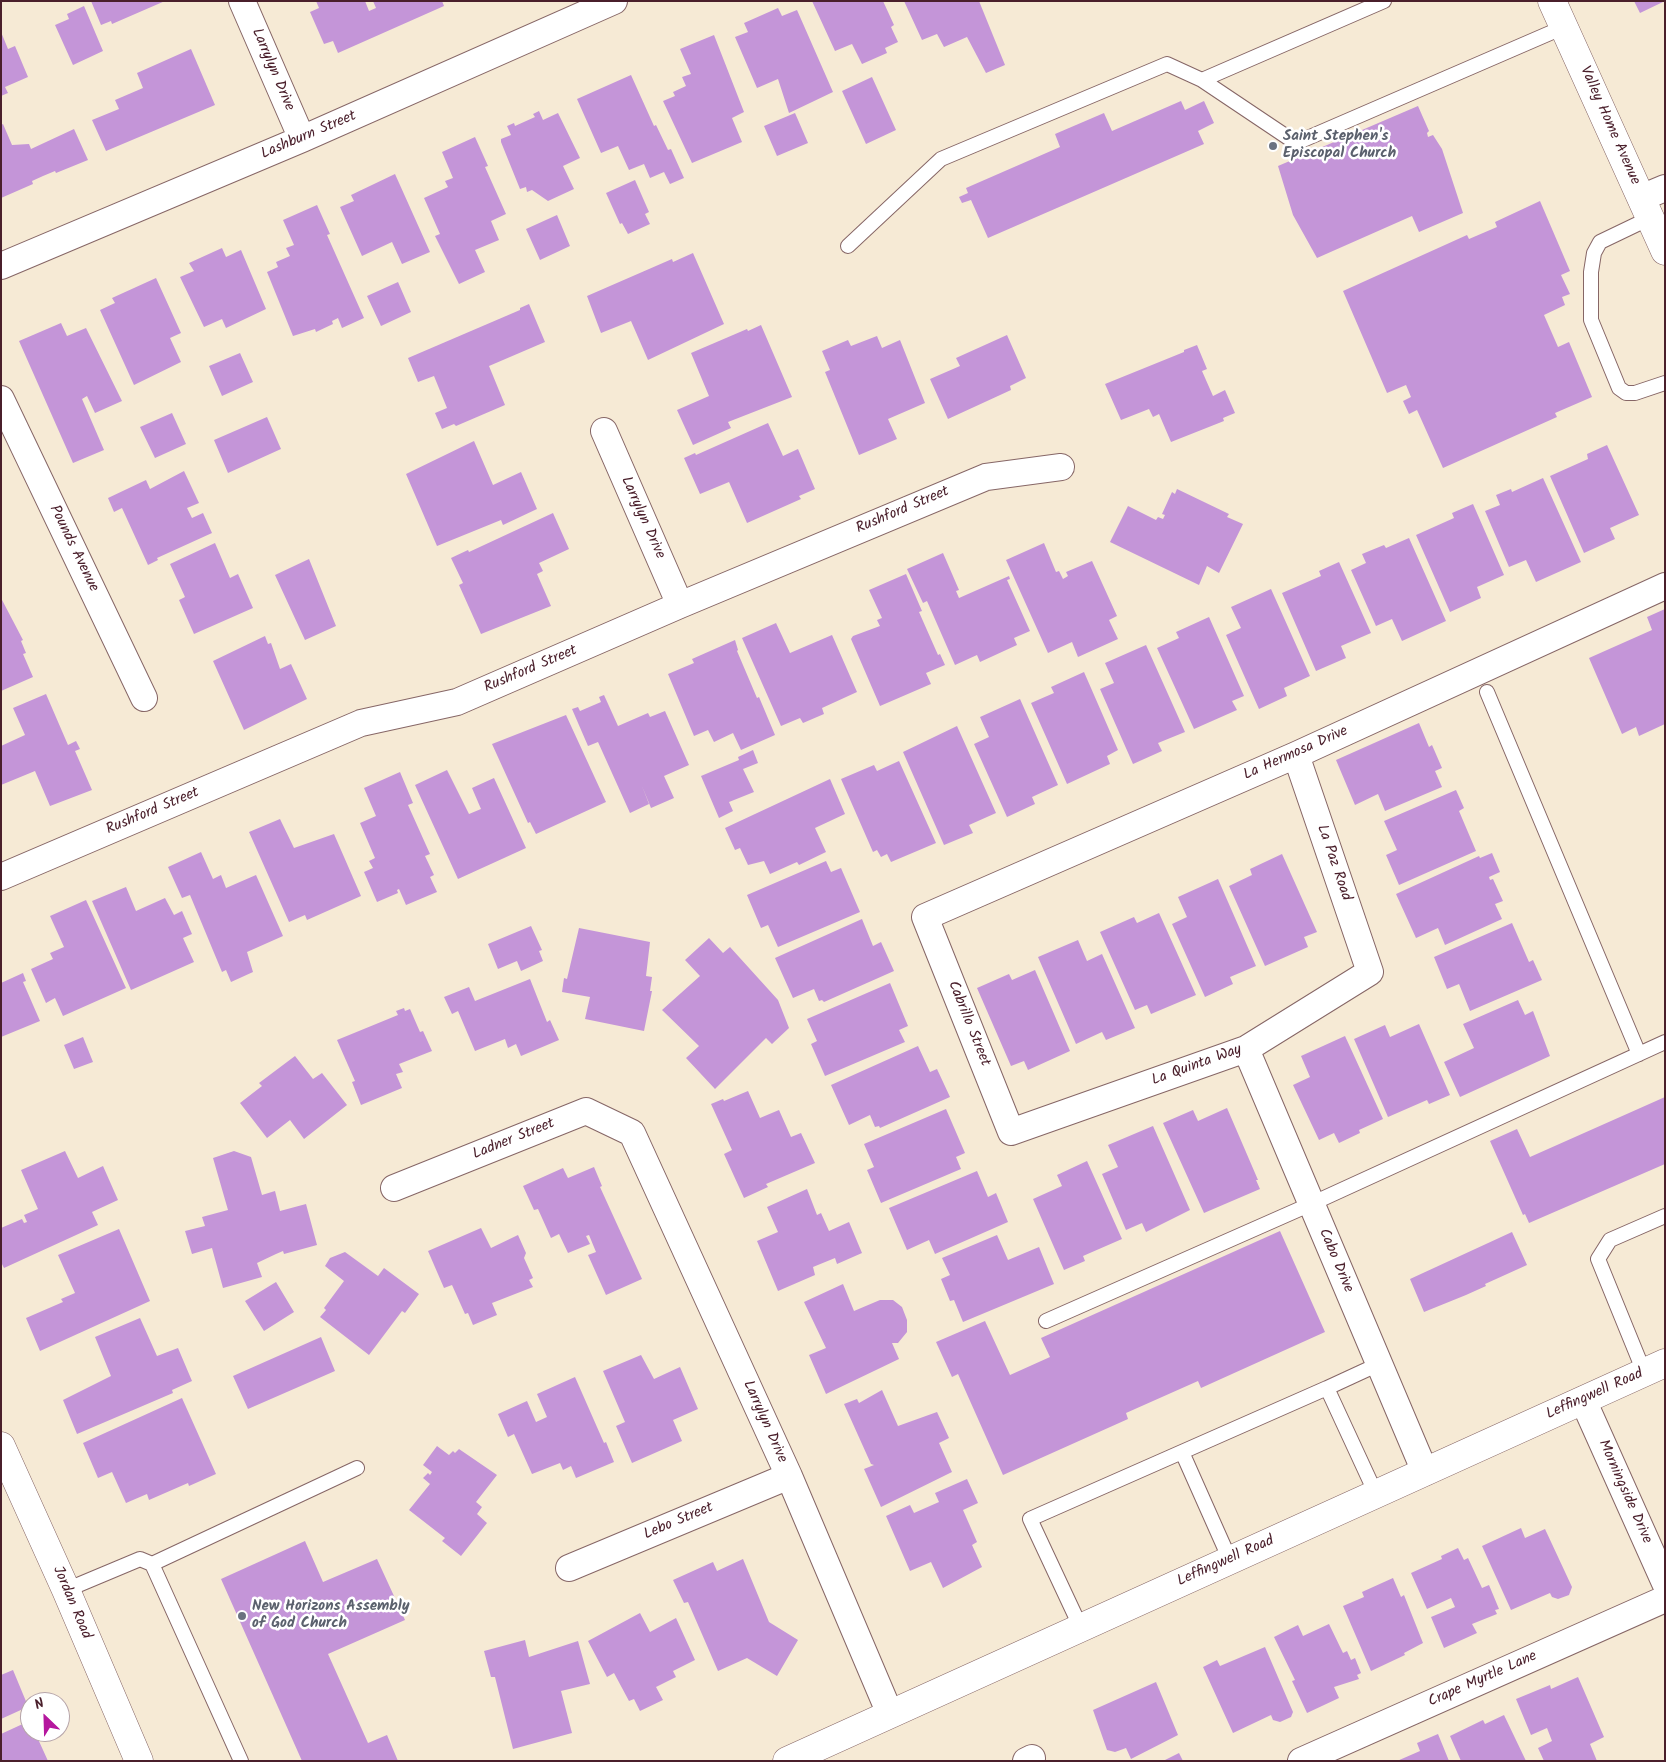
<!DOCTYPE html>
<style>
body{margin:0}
#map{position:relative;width:1666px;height:1762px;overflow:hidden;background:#f6ead5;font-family:Kalam,sans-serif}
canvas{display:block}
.frame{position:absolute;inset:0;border:2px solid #4a1f2b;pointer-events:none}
.north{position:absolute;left:20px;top:1692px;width:50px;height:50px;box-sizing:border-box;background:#fff;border:1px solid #b7a5aa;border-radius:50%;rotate:336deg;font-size:14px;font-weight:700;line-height:20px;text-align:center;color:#4a1f2b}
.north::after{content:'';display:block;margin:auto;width:18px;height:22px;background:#b5179e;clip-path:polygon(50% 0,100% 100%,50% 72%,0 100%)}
</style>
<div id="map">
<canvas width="1666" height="1762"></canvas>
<div class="frame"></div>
<div class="north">N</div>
</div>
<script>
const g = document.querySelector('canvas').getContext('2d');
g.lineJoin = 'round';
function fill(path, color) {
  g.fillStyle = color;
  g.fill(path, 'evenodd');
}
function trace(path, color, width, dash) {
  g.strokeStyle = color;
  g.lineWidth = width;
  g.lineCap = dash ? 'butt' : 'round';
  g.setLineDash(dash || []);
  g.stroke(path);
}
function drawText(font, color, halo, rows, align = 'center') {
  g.font = font + ' Kalam,sans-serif';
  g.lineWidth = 5;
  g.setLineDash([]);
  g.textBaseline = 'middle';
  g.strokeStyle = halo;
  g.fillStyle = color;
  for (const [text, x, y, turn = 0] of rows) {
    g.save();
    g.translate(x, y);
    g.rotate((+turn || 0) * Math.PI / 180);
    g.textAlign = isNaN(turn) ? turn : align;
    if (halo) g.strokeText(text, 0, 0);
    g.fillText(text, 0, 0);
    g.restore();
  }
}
fill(new Path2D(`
 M91,1H165L112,24L111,21L101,25Z
 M316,1H365L369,11L376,8L373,1H442L444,6L338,53L333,41L324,44L310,12L319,8Z
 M812,1H883L894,25L891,27L898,42L885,48L887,53L862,64L852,44L835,51Z
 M904,1H979L1005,65L986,73L967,37L944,47L937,34L922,40Z
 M1634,1H1665L1640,13Z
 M84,6L103,51L73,65L55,25L69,19L67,14Z
 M778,8L782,16L797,10L833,92L789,113L778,79L757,88L735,37L748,32L744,23Z
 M1,32L8,49L15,46L28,77L5,87L8,93L1,96Z
 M714,35L744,112L732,118L742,142L692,163L663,101L675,96L673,92L686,86L682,77L691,74L680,49Z
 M191,49L215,105L106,151L92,120L119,109L115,100L143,88L137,73Z
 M631,75L654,126L656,125L668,150L671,149L684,178L670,184L664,172L650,178L644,164L629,170L618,146L601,153L577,99Z
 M872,77L896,130L866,144L842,91Z
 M1181,101L1185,110L1204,101L1214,123L1198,131L1204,144L988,238L971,200L962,203L959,197L968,193L966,188L1060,147L1055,134L1104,113L1112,131Z
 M1418,106L1429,131L1427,133L1428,137L1433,135L1442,149L1463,213L1419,232L1412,216L1317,258L1293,215L1278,166Z
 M539,111L543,120L558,113L580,158L563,166L574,189L548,201L532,190L527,192L526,187L520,189L501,142V139L511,135L507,126L514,123L515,126L535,117L533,114Z
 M795,113L808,143L777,156L764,126Z
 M3,124L12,145L29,144L31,149L74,129L88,160L56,173L55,171L43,176L32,181L33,184L1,198V125Z
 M475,137L488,166L485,167L506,214L491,221L499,240L475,250L485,272L459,284L435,236L440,234L424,198L448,187L445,181L453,178L442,152Z
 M395,174L430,252L402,264L392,242L362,256L340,207L354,201L351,195Z
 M635,180L649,212L645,214L650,224L628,234L622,223L620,224L606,193Z
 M1540,201L1570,271L1561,275L1570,294L1562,297L1565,305L1544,315L1558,347L1569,342L1592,397L1555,413L1557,417L1443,468L1417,410L1409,414L1403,401L1411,397L1406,385L1387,393L1343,291L1467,235L1469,239L1497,227L1495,222Z
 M317,205L330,234L327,235L364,318L342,328L338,318L332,321L333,324L316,332L315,329L293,336L267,272L278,267L276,262L290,256L286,248L294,245L283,220Z
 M557,215L570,246L540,260L526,229Z
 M222,248L226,257L241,250L266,309L226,328L222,319L204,327L180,277L194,271L189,263Z
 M693,253L724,324L648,360L631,321L601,333L587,296L672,259L673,262Z
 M156,278L181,333L170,338L181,362L134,385L100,310L115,303L112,298Z
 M398,282L411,312L381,326L367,296Z
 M529,304L545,342L489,366L505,405L456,426L454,424L442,429L435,413L447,408L434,376L418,382L408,358L520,310V308Z
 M61,323L67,336L86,328L122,401L95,413L87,396L82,399L104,450L73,463L19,341Z
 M761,325L792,397L728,422L731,428L693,445L677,410L709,396L691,353L747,329L748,331Z
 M1007,335L1026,378L1010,386L1011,390L948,419L930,379L960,366L956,358Z
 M877,336L882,348L900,340L925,403L888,419L897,439L859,455L825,372L830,370L822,351L848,340L851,346Z
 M1197,345L1207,369L1202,371L1213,396L1225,390L1235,413L1223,418L1224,421L1171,442L1159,414L1153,417L1149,409L1121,420L1105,384L1184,352V350Z
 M240,353L253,382L222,396L209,366Z
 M172,413L186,444L155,458L140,427Z
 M267,417L281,449L228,473L214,440Z
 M768,423L783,456L798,449L815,489L799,496L801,499L747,523L729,482L700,494L684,458L695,453L696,455Z
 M474,441L493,485L521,472L537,509L503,525L501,520L437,546L406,474Z
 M1607,445L1639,515L1610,528L1615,539L1584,553L1550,476L1588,459L1587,454Z
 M184,471L199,503L187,508L192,518L203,513L212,533L157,558L158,560L148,565L122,508L114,512L108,498L146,480L150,489Z
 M1543,478L1581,562L1536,582L1526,560L1509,567L1485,511L1500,505L1496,495L1511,489L1512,492Z
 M1177,489L1229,514L1227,517L1243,524L1219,573L1207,566L1199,585L1110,542L1128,506L1156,520L1158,517L1163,519L1165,515L1162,514L1172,492L1175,494Z
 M1473,504L1504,575L1477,587L1481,598L1450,612L1416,535L1454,518L1452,513Z
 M553,513L569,549L539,563L543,571L537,574L551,606L481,634L459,585L463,583L451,558L468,550L469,552Z
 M1409,538L1446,621L1402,641L1392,619L1376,626L1351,570L1366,563L1362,554L1384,545L1386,548Z
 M215,543L230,578L238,574L253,608L194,634L179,600L185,597L170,564Z
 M1044,543L1056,572L1059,571L1063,579L1068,576L1066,572L1092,561L1117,616L1109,620L1118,639L1078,657L1072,642L1048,653L1006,560Z
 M943,553L959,590L956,591L959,598L1009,576L1010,579L1007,580L1030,631L1014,638L1017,645L980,662L977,655L955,665L927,601L923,603L907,569Z
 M309,559L336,626L305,640L275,575Z
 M1339,562L1371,633L1341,646L1346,658L1316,671L1282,593L1321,576L1319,571Z
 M906,574L922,611L919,612L938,655L940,654L945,665L926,673L931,684L880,706L851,639L853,636L880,626L877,620L882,618L869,590Z
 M1271,589L1310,676L1284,688L1287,696L1259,709L1226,635L1241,628L1231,607Z
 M1,598L23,640L21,641L26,653L23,654L33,677L1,691Z
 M1665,609V724L1639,736L1636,727L1622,734L1589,658L1652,630L1647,617Z
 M1209,617L1244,696L1232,701L1237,710L1194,729L1157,648L1179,638L1176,632Z
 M776,623L790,653L832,635L857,692L822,708L824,714L803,723L800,718L781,726L742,638Z
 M265,636L268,644L271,643L280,669L291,664L307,699L244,730L213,661Z
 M735,640L738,650L737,651L757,698L759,697L775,735L741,750L733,733L714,742L708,730L694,736L668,674L694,663L692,659Z
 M1146,645L1185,732L1158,743L1162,751L1133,764L1100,689L1114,683L1105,663Z
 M1084,672L1118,750L1107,756L1110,764L1067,784L1031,703L1054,693L1051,687Z
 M46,694L68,745L76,741L80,749L75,751L92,790L50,806L35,771L1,785V746L25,735L13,708Z
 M604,695L618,726L648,713L650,717L665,711L689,765L664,776L674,798L651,808L642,786L649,804L630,813L598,742L588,746L572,709L578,707L580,711L601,702L599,697Z
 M1020,699L1058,785L1032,797L1035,804L1007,817L974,744L989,737L980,717Z
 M566,715L606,802L536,834L530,822L528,823L492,744Z
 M1419,723L1429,747L1432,745L1442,768L1435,771L1442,787L1385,811L1378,794L1355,805L1336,760Z
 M957,726L996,813L969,825L973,833L944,845L903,752Z
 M753,750L758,763L743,769L754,792L729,802L733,811L719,818L701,776L739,760L738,757Z
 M899,761L936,843L891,862L887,854L881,857L877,850L873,852L841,779L874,765L877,771Z
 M447,770L469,814L481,809L472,788L494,778L526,848L458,879L415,785Z
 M400,772L413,803L408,805L430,854L425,856L434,875L430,877L437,892L406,905L399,889L397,890L398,893L377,902L364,872L373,868L369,861L375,858L360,823L376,816L364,788Z
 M830,779L845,814L815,828L826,852L799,865L797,862L770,874L764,861L748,865L740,848L735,850L725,828Z
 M1456,790L1464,808L1459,811L1476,851L1399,885L1386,855L1397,850L1384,821Z
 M280,819L294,848L334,834L361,896L307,920L305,915L289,922L249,832Z
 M201,852L213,879L221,875L226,888L256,875L283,936L247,952L253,972L231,982L226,970L222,972L190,895L182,898L168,867Z
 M1492,853L1500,872L1489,877L1490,880L1493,879L1503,901L1495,904L1502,919L1445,945L1438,928L1416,938L1396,894L1479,856L1480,858Z
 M1282,854L1317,932L1304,937L1308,947L1265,966L1229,886L1252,875L1250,869Z
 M826,861L831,872L841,868L860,912L778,947L768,925L761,928L747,895Z
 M1218,879L1256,966L1230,977L1233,984L1205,997L1172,924L1187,917L1178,897Z
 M126,887L136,911L165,898L174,915L182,911L192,934L183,938L194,962L131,990L92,901Z
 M86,900L126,988L63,1016L55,998L46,1003L31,969L53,959L50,953L64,947L50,916Z
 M1159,913L1196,995L1151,1014L1147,1005L1135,1010L1100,932L1134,917L1137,923Z
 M862,919L873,946L881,942L894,971L824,1002L822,1000L819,1001L814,989L793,998L775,958Z
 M1512,923L1529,962L1533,960L1542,980L1470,1011L1459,984L1447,989L1434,957Z
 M531,926L542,950L539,951L543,961L521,971L517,961L498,969L488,944Z
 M579,928L650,942L646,976L652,977L650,991H652L644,1031L585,1019L590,997L562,992L564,978L567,979Z
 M709,938L723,953L730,947L778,1000L789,1028L772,1044L766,1038L715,1089L686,1058L699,1046L662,1010L700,976L685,960Z
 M1078,940L1087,961L1102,954L1135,1028L1106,1040L1102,1032L1076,1044L1038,957Z
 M1035,970L1070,1051L1028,1070L1024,1061L1011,1066L977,988L1009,974L1012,980Z
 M23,973L26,981L23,982L40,1021L1,1037V983Z
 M530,979L547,1022L550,1020L559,1040L521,1056L516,1044L508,1048L505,1039L475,1051L458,1011L452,1014L444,997L469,987L475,1001Z
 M890,983L908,1026L899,1030L905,1042L825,1076L811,1044L817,1041L807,1019Z
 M1518,1000L1525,1015L1533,1011L1550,1056L1460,1097L1444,1062L1474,1048L1463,1024Z
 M404,1008L405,1011L410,1009L420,1032L423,1031L432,1051L399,1064L403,1072L396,1074L402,1088L361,1105L352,1082L355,1081L337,1040L398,1015L396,1011Z
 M1419,1024L1450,1095L1429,1104L1427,1100L1388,1117L1354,1039L1385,1025L1390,1037Z
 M1345,1036L1383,1119L1359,1130L1360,1133L1339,1143L1334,1133L1319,1140L1293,1085L1310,1077L1301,1056Z
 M83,1037L93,1062L74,1069L64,1045Z
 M918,1046L930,1072L937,1069L950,1097L880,1128L879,1126L875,1127L870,1115L849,1125L831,1085Z
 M295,1056L313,1079L322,1073L347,1105L304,1139L290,1120L267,1138L240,1103L262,1086L259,1083Z
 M748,1091L760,1118L779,1110L791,1137L801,1133L815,1163L766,1184L768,1187L744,1198L724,1154L732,1150L711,1104L723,1099L724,1101Z
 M1665,1097V1164L1529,1223L1525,1214L1523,1215L1490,1141L1517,1129L1530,1157Z
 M1227,1108L1258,1180H1256L1260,1189L1204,1213L1163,1123L1193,1110L1198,1121Z
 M946,1109L965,1153L956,1157L961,1169L881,1203L867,1170L874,1167L864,1144Z
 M1153,1126L1190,1210L1146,1232L1142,1223L1126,1230L1102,1174L1118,1167L1108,1145Z
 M65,1151L78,1178L103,1166L118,1200L92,1212L98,1225L4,1268L1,1262V1228L22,1219L24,1223L27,1222L24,1215L38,1209L21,1170Z
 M234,1151L251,1157L262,1195L275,1191L280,1211L306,1204L317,1245L284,1254L283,1251L276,1254L257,1263L262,1277L223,1288L212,1248L192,1254L185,1231L205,1226L202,1217L228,1210L213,1158Z
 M1087,1161L1122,1239L1083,1256L1085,1261L1064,1270L1033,1199L1062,1186L1057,1175Z
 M594,1167L602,1186L600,1187L642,1279L606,1295L588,1255L596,1252L589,1235L586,1236L590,1244L568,1253L559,1234L551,1238L538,1209L534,1210L523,1186L563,1168L568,1178Z
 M977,1171L988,1197L996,1193L1008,1222L935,1254L929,1240L907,1250L889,1208Z
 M807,1189L817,1215L821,1213L829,1231L849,1222L862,1253L837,1264L835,1258L813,1267L815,1275L778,1291L757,1241L778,1232L767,1207Z
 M481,1228L491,1248L518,1235L526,1253L524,1258L533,1278L529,1280L533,1287L492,1303L497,1315L473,1325L468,1313L465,1314L452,1285L444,1288L428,1251Z
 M119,1229L150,1301L40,1351L26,1318L63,1302L61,1299L75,1293L58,1255Z
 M1280,1231L1325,1332L1201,1388L1198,1381L1126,1413L1128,1419L1003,1475L958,1374L952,1377L936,1342L985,1321L1010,1375L1050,1357L1041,1338Z
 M1512,1232L1527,1265L1485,1284L1486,1286L1466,1295L1424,1312L1410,1279Z
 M997,1235L1008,1260L1039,1247L1054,1284L963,1322L954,1300L950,1301L941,1279L950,1275L942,1258Z
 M345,1252L378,1276L384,1268L419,1294L405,1313L402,1311L369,1355L320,1317L326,1310L324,1308L344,1281L325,1266L330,1258Z
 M276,1282L294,1312L264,1331L245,1301Z
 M843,1284L854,1311L880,1300H893L902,1307L907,1320V1332L898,1343H892L899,1359L826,1394L809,1355L826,1348L804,1302Z
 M140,1318L157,1356L178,1348L192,1381L172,1390L173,1393L77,1434L63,1400L111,1376L95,1337Z
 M321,1337L335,1371L248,1409L233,1376Z
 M641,1355L654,1379L680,1367L698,1409L673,1420L682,1441L632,1463L616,1426L625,1422L603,1371Z
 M575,1377L604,1443L606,1442L614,1462L576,1478L571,1466L563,1470L560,1463L532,1474L514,1434L508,1437L498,1414L527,1401L536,1422L547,1417L537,1394Z
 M882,1390L898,1426L937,1412L949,1438L939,1443L952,1472L881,1507L864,1469L874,1465L871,1464L844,1404L857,1399L859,1403Z
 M182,1398L216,1474L189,1486L188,1483L149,1500L147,1494L126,1503L112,1472L98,1478L83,1443Z
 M437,1446L449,1455L453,1451L455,1453L459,1449L497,1475L476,1502L482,1507L477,1514L487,1523L461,1556L442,1541L445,1538L409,1510L430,1484L423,1478L428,1473L430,1475L432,1472L423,1465Z
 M967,1479L978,1503L963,1510L977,1542L972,1545L982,1567L943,1588L931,1562L910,1571L886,1516L910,1505L914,1513L939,1502L935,1493Z
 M1521,1528L1525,1538L1545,1529L1572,1587L1569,1595L1558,1599L1552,1597L1550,1593L1511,1610L1482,1546Z
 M305,1541L323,1582L377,1559L405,1620L328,1654L368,1743L387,1735L398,1761H302L221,1579Z
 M1458,1548L1464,1560L1468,1558L1482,1588L1489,1585L1499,1609L1495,1610L1497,1614L1472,1624L1477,1633L1444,1648L1431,1617L1455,1607L1451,1598L1427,1609L1411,1573L1442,1559L1441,1556Z
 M743,1559L769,1622L798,1640L777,1676L747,1658L718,1671L688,1602L684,1603L673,1580L713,1562L717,1571Z
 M1393,1578L1401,1597L1404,1595L1423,1643L1404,1653L1405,1655L1371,1671L1343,1606L1364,1597L1362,1592Z
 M640,1613L650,1632L676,1618L695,1660L673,1671L676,1677L656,1687L663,1700L640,1711L634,1699L629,1701L614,1673L607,1677L588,1641Z
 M1329,1624L1343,1653L1347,1651L1351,1660L1355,1658L1361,1673L1357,1675L1359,1679L1334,1687L1339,1698L1307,1713L1292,1681L1295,1680L1274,1637L1298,1625L1303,1636Z
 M525,1640L529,1657L578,1641L590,1684L561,1691L572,1733L513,1749L495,1677H491L484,1651Z
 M1265,1647L1293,1712L1291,1717L1280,1722L1273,1720L1271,1715L1233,1733L1203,1667L1217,1660L1220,1666Z
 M13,1670L30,1711L25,1713L23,1709L1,1719V1675Z
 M1578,1677L1604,1737L1590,1744L1597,1761H1544L1538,1748L1552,1741L1547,1728L1531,1735L1516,1699L1550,1685L1551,1689Z
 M1156,1682L1178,1735L1131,1759L1126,1748L1115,1752L1107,1750L1093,1710Z
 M1504,1715L1526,1761H1461L1450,1736L1483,1720L1485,1724Z
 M27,1722L30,1732L38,1739L48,1761H1V1734Z
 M1438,1734L1449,1761H1397L1420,1751L1417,1743Z
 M1179,1753L1183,1761H1163Z`), '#c495d8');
const lane = new Path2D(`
 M1202,80L1384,1
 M1650,218L1600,242L1594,253L1591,272V320L1619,388L1626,393H1635L1665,383
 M848,246L941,159L1167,64L1202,80L1296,143L1564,27
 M1487,692L1639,1054
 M1046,1321L1311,1204L1665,1042
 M1644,1372L1598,1259L1610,1240L1665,1216
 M1327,1388L1379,1364
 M1182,1452L1230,1560
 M152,1564L357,1468
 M66,1590L140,1559L152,1564L241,1761
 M1081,1628L1030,1519L1327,1388L1376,1494`);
const street = new Path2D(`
 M242,1L302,139
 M1641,198L1665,188
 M1,266L302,139L614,1
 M1,399L144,698
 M604,431L680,605
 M1296,755L1370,972L1246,1049L1011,1132L925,917L1296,755L1665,586
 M1,877L361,723L457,702L680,605L986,477L1061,467
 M1246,1049L1425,1472
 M394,1188L586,1111L632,1133L789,1476L890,1714
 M1583,1400L1665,1583
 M569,1568L789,1476
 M1026,1761L1032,1758
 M1301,1761L1665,1599`);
const secondary = new Path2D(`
 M1552,1L1665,251
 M1,1446L66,1590L139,1761
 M787,1761L1665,1363`);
trace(lane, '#866666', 16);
trace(street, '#866666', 28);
trace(secondary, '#866666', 29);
trace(lane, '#fff', 14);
trace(street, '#fff', 26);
trace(secondary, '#fff', 28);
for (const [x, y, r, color] of [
 [1273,146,5,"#6b7280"],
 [242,1616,5,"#6b7280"]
]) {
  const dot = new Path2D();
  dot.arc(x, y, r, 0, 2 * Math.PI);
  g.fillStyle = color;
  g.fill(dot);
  trace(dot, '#fff', 2);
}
drawText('15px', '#4a1f2b', '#fff', [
 ["Larrylyn Drive",272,70,67],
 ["Valley Home Avenue",1609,126,66],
 ["Lashburn Street",309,136,-23],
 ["Rushford Street",903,511,-23],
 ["Larrylyn Drive",642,518,66],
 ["Pounds Avenue",73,549,64],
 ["Rushford Street",531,670,-23],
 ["La Hermosa Drive",1296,754,-24],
 ["Rushford Street",153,812,-23],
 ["La Paz Road",1333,863,71],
 ["Cabrillo Street",968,1024,68],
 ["La Quinta Way",1197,1066,-20],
 ["Ladner Street",514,1140,-22],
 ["Cabo Drive",1335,1261,67],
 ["Leffingwell Road",1595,1395,-24],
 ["Larrylyn Drive",764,1422,66],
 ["Morningside Drive",1624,1492,66],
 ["Lebo Street",679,1522,-23],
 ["Leffingwell Road",1226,1562,-24],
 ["Jordan Road",71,1603,67],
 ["Crape Myrtle Lane",1483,1680,-24]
]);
drawText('bold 15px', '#5b616d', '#fff', [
 ["Saint Stephen's",1283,137],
 ["Episcopal Church",1283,154],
 ["New Horizons Assembly",252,1607],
 ["of God Church",252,1624]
], 'left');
</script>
